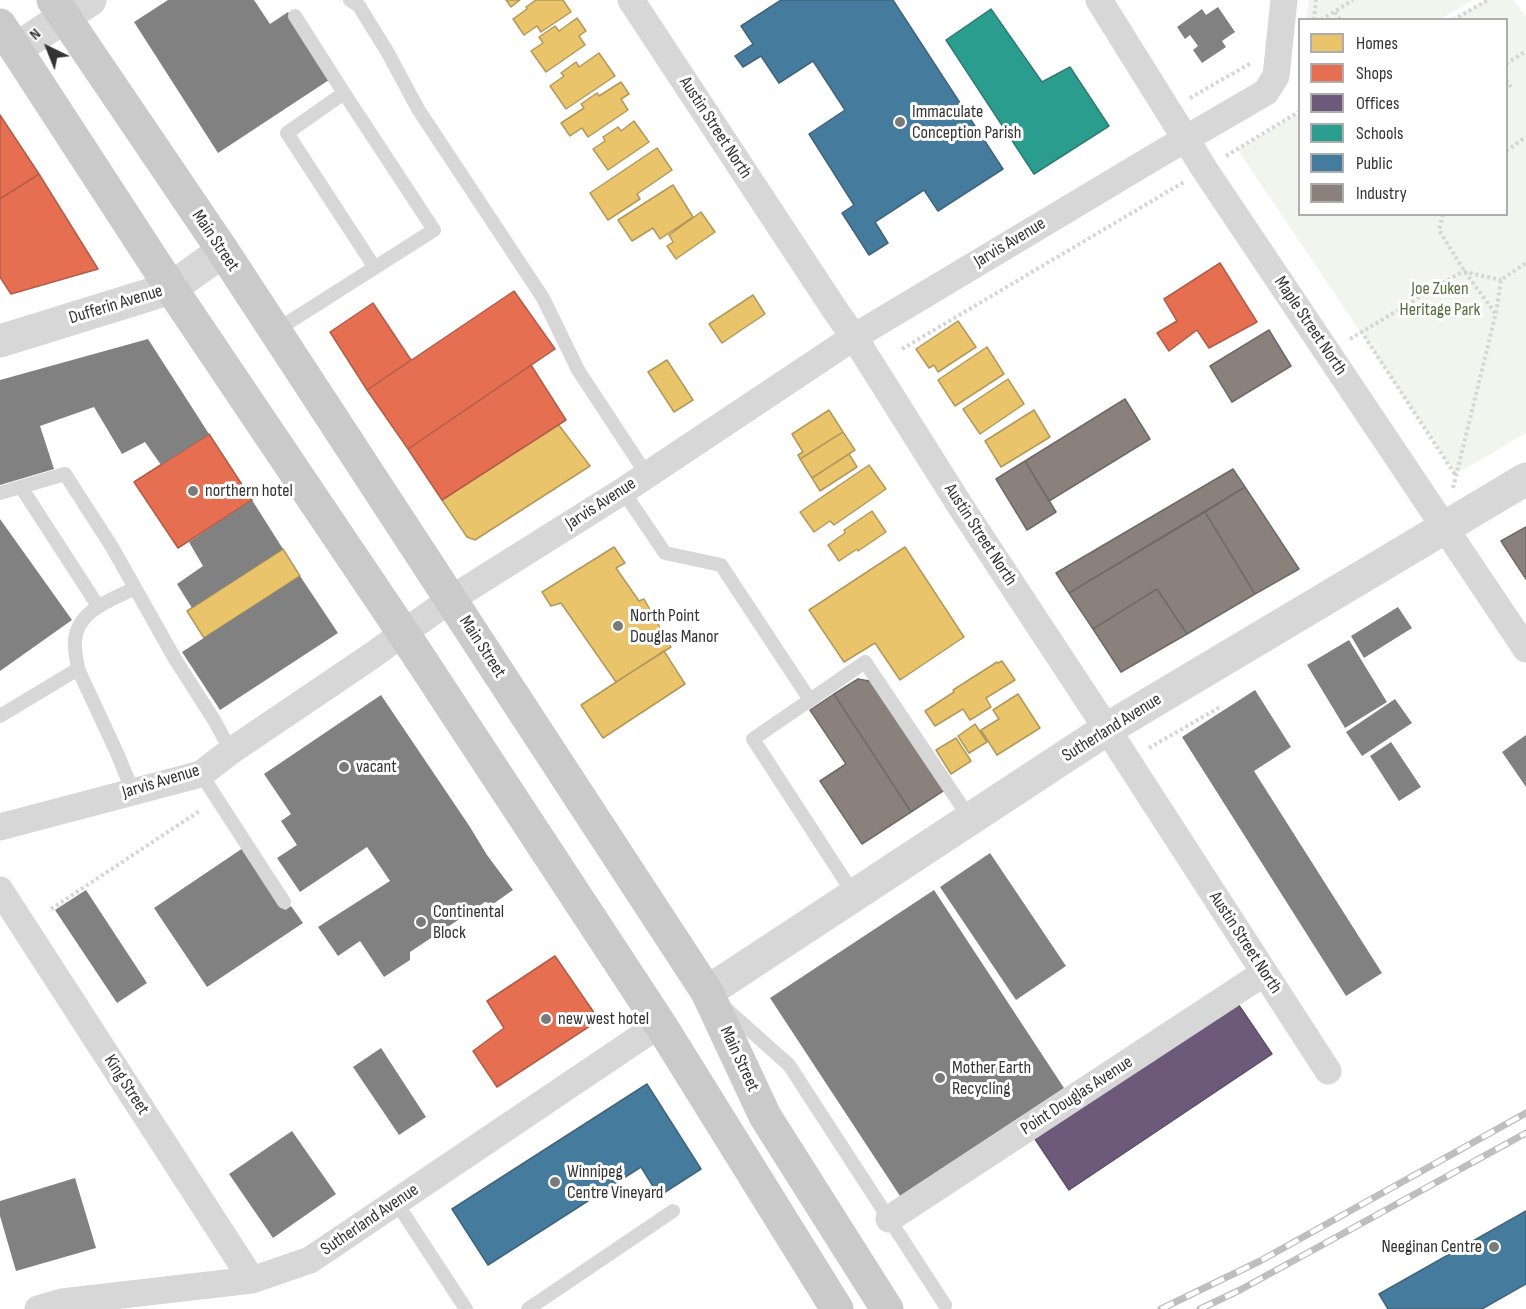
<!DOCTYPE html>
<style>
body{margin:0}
#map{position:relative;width:1526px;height:1309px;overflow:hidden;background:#fff;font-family:"Sofia Sans Condensed",sans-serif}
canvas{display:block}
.legend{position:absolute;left:1298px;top:18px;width:210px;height:198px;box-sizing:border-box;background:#fff;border:2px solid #adadad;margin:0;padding:8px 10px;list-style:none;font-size:18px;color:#333}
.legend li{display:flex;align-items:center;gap:12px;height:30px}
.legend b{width:30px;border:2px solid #adadad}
.north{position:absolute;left:18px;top:18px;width:60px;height:60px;-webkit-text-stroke:4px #fff;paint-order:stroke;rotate:317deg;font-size:16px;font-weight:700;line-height:24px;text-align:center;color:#333}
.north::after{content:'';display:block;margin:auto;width:21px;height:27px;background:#333;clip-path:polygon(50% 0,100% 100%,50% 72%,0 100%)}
</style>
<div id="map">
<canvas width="1526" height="1309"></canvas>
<ul class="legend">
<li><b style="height:16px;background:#e9c46a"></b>Homes</li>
<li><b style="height:16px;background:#e76f51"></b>Shops</li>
<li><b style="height:16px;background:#6d597a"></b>Offices</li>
<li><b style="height:16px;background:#2a9d8f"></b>Schools</li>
<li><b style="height:16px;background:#457b9d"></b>Public</li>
<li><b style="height:16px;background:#8a817c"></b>Industry</li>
</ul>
<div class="north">N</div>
</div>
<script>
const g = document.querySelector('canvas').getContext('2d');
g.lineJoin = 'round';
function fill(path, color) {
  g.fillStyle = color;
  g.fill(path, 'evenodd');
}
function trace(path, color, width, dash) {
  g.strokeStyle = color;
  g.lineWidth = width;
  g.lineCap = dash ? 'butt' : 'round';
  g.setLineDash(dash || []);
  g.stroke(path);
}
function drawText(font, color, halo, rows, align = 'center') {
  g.font = font + ' "Sofia Sans Condensed",sans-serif';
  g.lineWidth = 6;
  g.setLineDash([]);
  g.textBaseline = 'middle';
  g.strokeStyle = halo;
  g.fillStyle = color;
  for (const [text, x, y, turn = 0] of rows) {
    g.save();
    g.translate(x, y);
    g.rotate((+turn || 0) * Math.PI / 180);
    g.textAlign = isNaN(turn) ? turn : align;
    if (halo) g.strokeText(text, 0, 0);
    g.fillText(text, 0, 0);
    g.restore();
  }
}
fill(new Path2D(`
 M1309,0H1473L1440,19H1306Z
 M1487,0H1514L1526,17V433L1456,474L1238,150L1299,113L1300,214H1506V20L1454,19Z`), '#f1f5ed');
const homes = new Path2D(`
 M506,0H520L511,7Z
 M536,0H563L571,12L541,32L537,26L524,35L513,19L527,9L526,7Z
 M577,18L586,31L579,36L585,45L546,72L531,51L543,43L539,37L555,26L559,31Z
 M599,53L615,76L566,109L550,86L564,76L561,73L576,62L579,67Z
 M621,82L629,94L621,99L628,110L588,137L582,128L570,136L561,123L584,108L581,104L597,93L599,96Z
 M634,121L649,142L608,170L593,149L605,141L603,137L618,127L621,131Z
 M657,148L672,170L637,194L640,199L608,220L590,193Z
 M673,185L693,217L660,239L653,228L632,241L618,220Z
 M701,212L715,232L676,259L667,246L673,242L669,235Z
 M753,295L765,314L722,343L709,324Z
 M958,321L976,347L938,372L934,365L929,368L916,349Z
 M987,347L1004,374L955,406L938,380Z
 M667,360L693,400L674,412L648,372Z
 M1008,379L1024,404L980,434L963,409Z
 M829,410L843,432L800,459L798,455L803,452L792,434Z
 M1034,410L1050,437L1001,467L985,441Z
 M558,424L590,466L475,540L467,537L442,500Z
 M843,432L855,450L812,478L800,459Z
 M849,454L857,467L820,491L812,478Z
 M869,465L886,489L834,525L830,521L814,532L800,512Z
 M872,511L886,532L858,551L857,549L839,561L828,545L845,533L844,530Z
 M614,547L625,563L616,568L639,601L644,599L671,647L616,682L561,603L551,606L542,592Z
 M905,547L964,637L900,680L875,643L844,662L809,610Z
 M283,549L300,576L204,638L187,611Z
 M664,651L685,684L603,738L581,705Z
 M1002,661L1015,680L986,698L991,707L970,720L963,709L935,726L925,711L954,692L953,690L997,662L998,663Z
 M1018,694L1040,728L997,755L981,730L999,719L993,710Z
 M975,724L987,742L969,753L958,736Z
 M956,738L971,761L951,774L936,750Z`);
fill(homes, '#e9c46a');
trace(homes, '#b2985a', 1.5);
const shops = new Path2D(`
 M0,115L39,174L0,199Z
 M39,174L98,269L11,294L0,277V199Z
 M1220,263L1257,322L1209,348L1197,330L1169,351L1157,333L1177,321L1164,299Z
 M514,291L555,349L408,449L367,390Z
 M373,303L411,360L367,390L330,332Z
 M531,365L566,420L442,500L408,449Z
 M209,434L252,500L178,548L134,482Z
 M555,956L595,1014L593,1024L497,1087L473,1051L504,1028L487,1001Z`);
fill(shops, '#e76f51');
trace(shops, '#b15d48', 1.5);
const offices = new Path2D(`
 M1238,1004L1272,1054L1069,1190L1035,1139Z`);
fill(offices, '#6d597a');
trace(offices, '#5c4e65', 1.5);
const schools = new Path2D(`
 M991,9L1042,82L1070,67L1109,126L1034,174L946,40Z`);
fill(schools, '#2a9d8f');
trace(schools, '#2d7d73', 1.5);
const public = new Path2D(`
 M781,0H893L1003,169L938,211L924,190L875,222L888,243L869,255L842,213L854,205L809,134L845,110L813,61L779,83L761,56L743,67L735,56L753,44L741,26Z
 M647,1084L701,1169L659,1196L641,1167L488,1265L452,1209Z
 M1526,1211V1284L1482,1309H1388L1379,1294Z`);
fill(public, '#457b9d');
trace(public, '#40657d', 1.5);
const industry = new Path2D(`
 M1269,330L1291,366L1232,402L1210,366Z
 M1125,399L1150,439L1049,501L1025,461Z
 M1025,461L1056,512L1027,530L996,479Z
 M1233,469L1245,487L1069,593L1056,573Z
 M1245,487L1299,569L1255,594L1205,512Z
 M1205,512L1255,594L1187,634L1157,589L1093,629L1069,593Z
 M1526,527V579L1501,541Z
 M1157,589L1187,634L1121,672L1093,629Z
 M858,679L875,682L946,789L911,812L834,694Z
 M834,694L911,812L862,844L820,781L846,764L810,710Z`);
fill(industry, '#8a817c');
trace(industry, '#706a66', 1.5);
fill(new Path2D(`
 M168,0H254L270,24L288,12L332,78L218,153L134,22Z
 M1218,7L1235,32L1222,41L1226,47L1202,63L1193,50L1198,46L1190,35L1185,39L1177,27L1202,9L1206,15Z
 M148,339L209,434L161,465L145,442L122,454L94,407L40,426L54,469L0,485V380Z
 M252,500L283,549L192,608L177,584L203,566L189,542Z
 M0,519L72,620L0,671Z
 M300,576L338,633L220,710L182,652Z
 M1398,607L1412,628L1364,658L1351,636Z
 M1349,640L1387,702L1345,728L1307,665Z
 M1255,690L1291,747L1254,771L1382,973L1346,996L1182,737Z
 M381,695L470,827L487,855L513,890L493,904L485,902L410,952V960L384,977L360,941L338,956L318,927L390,881L367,847L300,892L277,858L297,845L281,821L291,814L264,774Z
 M1395,699L1412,723L1362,756L1346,732Z
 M1526,735V787L1502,752Z
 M1391,742L1421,787L1399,801L1370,756Z
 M243,848L285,910L291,906L303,923L207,987L154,908Z
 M990,853L1066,966L1016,1000L940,887Z
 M86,890L147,983L117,1003L55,910Z
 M934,890L1064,1088L900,1196L770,998Z
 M381,1048L426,1117L399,1135L353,1067Z
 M292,1131L336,1194L273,1238L229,1174Z
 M75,1178L96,1248L16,1271L0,1216V1201Z`), '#818181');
trace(new Path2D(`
 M1335,12L1340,20
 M1314,20L1316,0
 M1321,20L1353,0
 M1453,20L1488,0
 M1506,64L1526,51
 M1506,80L1511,87
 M1190,98L1251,63
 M1506,151L1526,137
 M1226,156L1300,111
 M1443,214L1439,230L1465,272L1495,313
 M1361,331L1456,476
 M1350,339L1458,274L1465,272L1501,280
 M902,349L1184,182
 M1453,488L1496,313L1501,280L1526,263
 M1149,748L1222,706
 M51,909L201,810`), '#d6d6d6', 4, [3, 3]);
trace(new Path2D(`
 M350,0L359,6L388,53L418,109L543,298L578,370L647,475
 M295,16L344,93
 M275,331L434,230L344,93L287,133L375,268
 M21,487L98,606
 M623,491L665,553L721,565L810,700L753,739L855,896
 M0,493L65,474L112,547L175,659L214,720L231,751
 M78,669C77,660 74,650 75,641C77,610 112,600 135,588
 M810,700L865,662L971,820
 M0,716L78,669L117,753L133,792
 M201,774L284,902
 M724,1007L789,1065L945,1305
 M396,1202L466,1309
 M528,1309L673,1211`), '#d7d7d7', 14);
trace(new Path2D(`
 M631,0L835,310L854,337L961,507L1107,729L1328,1071
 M1099,0L1205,170L1526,649
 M0,827L201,774L231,751L370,657L451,599L623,491L854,337L1158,155L1266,92L1276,76L1284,0
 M0,890L252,1280
 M889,1219L1264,973
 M38,1309L62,1302L252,1280L310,1260L660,1024`), '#d7d7d7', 27);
trace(new Path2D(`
 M16,49L90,0
 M0,341L171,288L223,251
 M707,992L1107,729L1526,479`), '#d7d7d7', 33);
trace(new Path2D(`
 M53,0L223,251L707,992L765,1116L887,1309
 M0,25L171,288L404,634L660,1024L837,1309`), '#cacaca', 33);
const rail = new Path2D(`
 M1161,1309L1260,1261L1526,1113
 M1200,1309L1240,1290L1526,1133`);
trace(rail, '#bebebe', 7);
trace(rail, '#fff', 4.5, [14]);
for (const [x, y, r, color] of [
 [900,122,6,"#7a7a7a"],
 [193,491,6,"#7a7a7a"],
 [618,626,6,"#7a7a7a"],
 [344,767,6,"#7a7a7a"],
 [421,922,6,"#7a7a7a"],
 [546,1019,6,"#7a7a7a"],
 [940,1078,6,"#7a7a7a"],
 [555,1182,6,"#7a7a7a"],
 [1494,1247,6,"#7a7a7a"]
]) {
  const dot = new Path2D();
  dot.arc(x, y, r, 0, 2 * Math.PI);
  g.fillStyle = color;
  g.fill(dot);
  trace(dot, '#fff', 2);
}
drawText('18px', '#333', '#fff', [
 ["Immaculate",912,112],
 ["Conception Parish",912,133],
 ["northern hotel",205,491],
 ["North Point",630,616],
 ["Douglas Manor",630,637],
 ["vacant",356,767],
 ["Continental",433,912],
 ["Block",433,933],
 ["new west hotel",558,1019],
 ["Mother Earth",952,1068],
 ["Recycling",952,1089],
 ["Winnipeg",567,1172],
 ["Centre Vineyard",567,1193],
 ["Neeginan Centre",1482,1247,"right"]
], 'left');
drawText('18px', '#333', '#fff', [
 ["Austin Street North",715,128,57],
 ["Main Street",215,241,56],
 ["Jarvis Avenue",1010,243,-31],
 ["Dufferin Avenue",116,305,-17],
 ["Maple Street North",1310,326,56],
 ["Jarvis Avenue",601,504,-33],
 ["Austin Street North",980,535,57],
 ["Main Street",482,647,57],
 ["Sutherland Avenue",1112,728,-32],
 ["Jarvis Avenue",161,782,-17],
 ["Austin Street North",1245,943,57],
 ["Main Street",739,1059,65],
 ["King Street",126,1085,57],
 ["Point Douglas Avenue",1077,1096,-33],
 ["Sutherland Avenue",370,1220,-34]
]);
drawText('18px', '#56703f', '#fff', [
 ["Joe Zuken",1440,289],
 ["Heritage Park",1440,310]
]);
</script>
